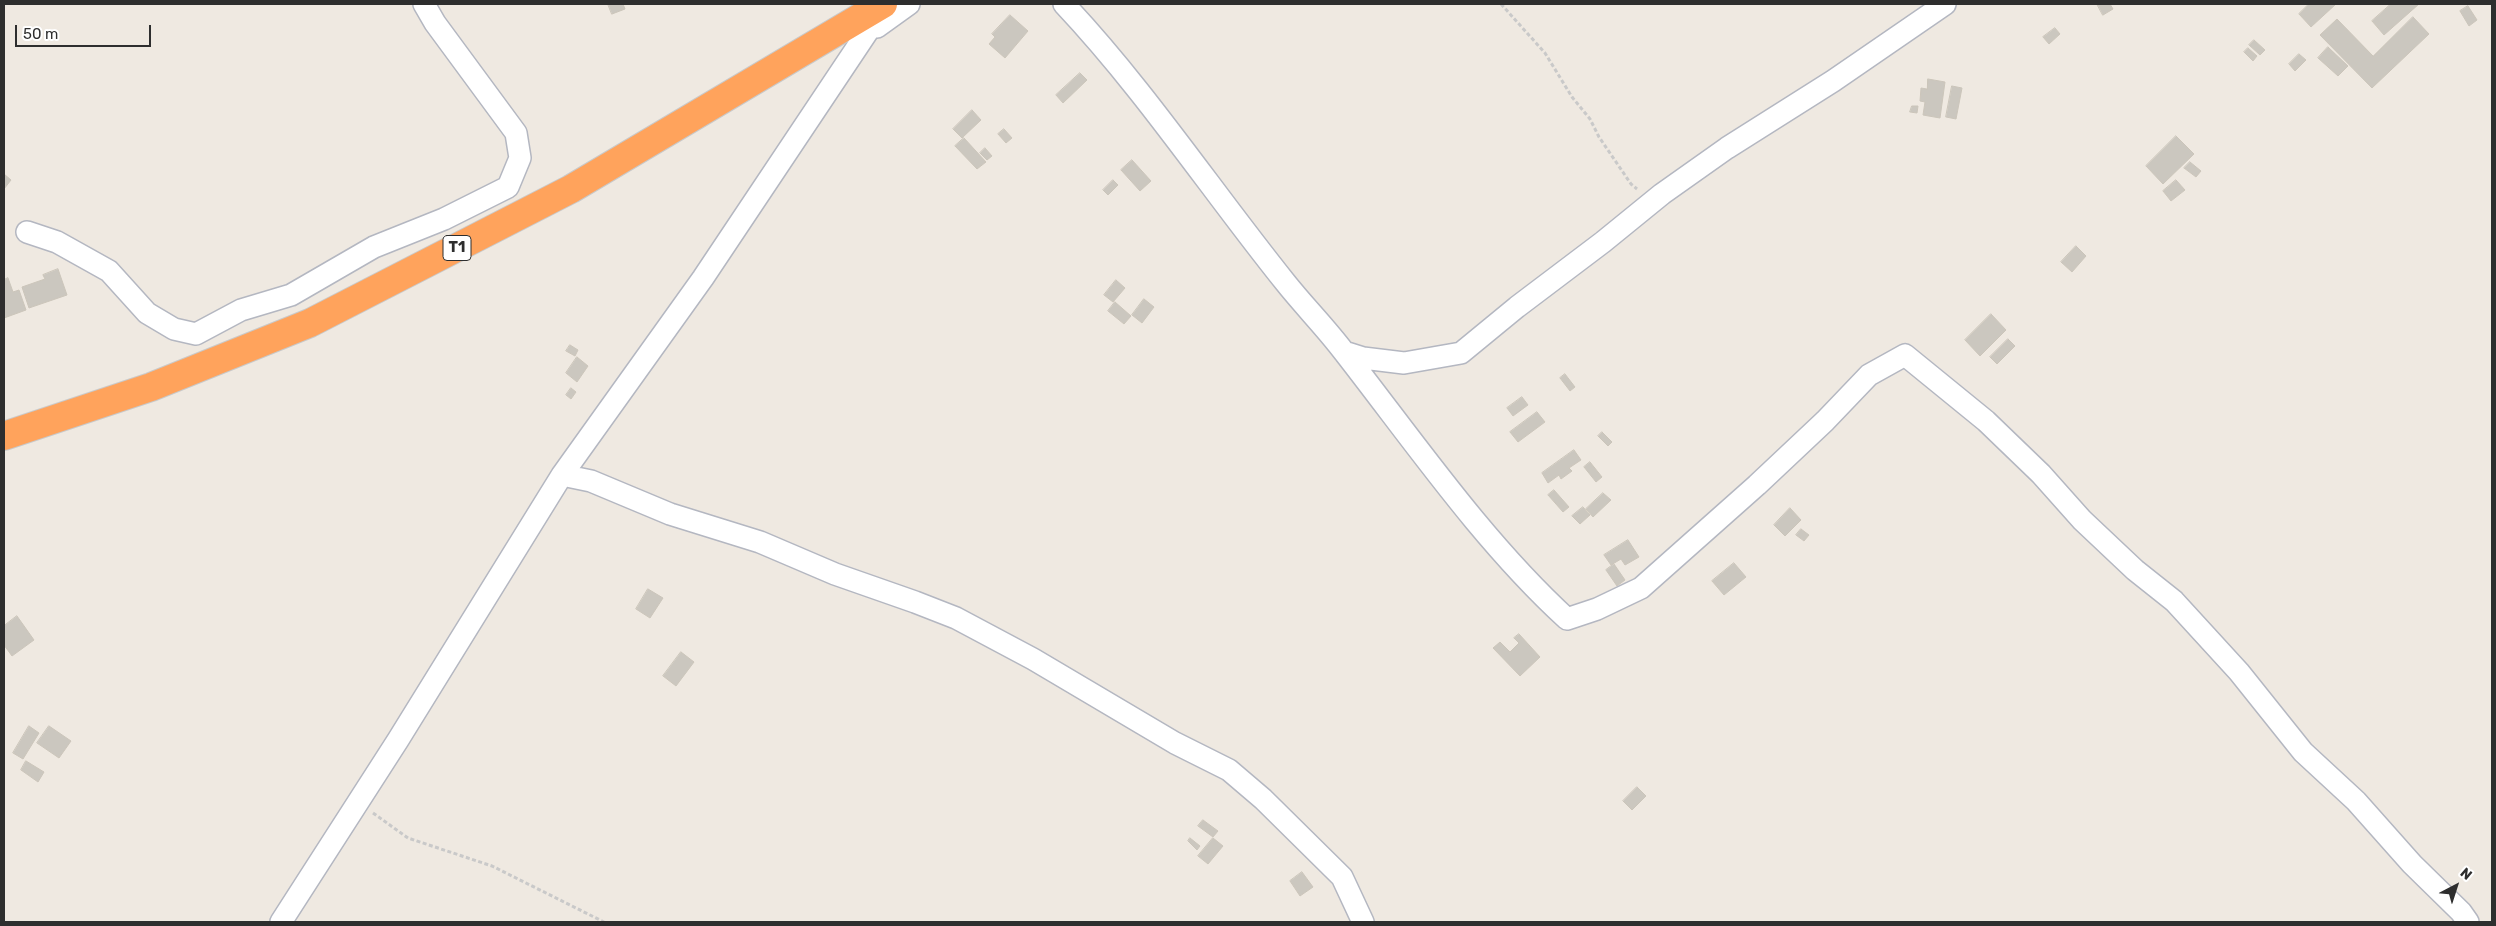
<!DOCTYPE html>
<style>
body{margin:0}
#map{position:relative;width:2496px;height:926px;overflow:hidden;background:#efe9e1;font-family:Rubik,sans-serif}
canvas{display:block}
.frame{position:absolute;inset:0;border:5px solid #2e2e2e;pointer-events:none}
.north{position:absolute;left:2431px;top:861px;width:50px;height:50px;-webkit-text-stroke:4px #fff;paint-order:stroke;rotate:40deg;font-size:14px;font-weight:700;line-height:20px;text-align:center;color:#2e2e2e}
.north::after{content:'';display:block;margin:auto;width:18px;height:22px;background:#2e2e2e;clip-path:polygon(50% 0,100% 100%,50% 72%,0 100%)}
.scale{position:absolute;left:15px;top:25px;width:136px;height:22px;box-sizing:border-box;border:2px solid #2e2e2e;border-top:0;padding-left:6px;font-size:15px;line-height:18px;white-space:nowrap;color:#2e2e2e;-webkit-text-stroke:4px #fff;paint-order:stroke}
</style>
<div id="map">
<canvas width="2496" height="926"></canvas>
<div class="frame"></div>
<div class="north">N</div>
<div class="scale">50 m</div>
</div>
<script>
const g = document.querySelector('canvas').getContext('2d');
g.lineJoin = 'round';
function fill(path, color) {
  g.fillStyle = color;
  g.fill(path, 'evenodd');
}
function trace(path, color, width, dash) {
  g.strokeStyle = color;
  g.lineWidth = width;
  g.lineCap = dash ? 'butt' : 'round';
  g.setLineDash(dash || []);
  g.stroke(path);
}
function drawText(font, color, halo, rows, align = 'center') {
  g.font = font + ' Rubik,sans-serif';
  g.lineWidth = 5;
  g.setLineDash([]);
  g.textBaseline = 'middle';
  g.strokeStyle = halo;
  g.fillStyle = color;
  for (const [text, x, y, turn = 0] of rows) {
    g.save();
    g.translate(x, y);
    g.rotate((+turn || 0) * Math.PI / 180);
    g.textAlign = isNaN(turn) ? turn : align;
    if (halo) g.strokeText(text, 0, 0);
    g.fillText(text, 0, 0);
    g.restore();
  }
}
const building = new Path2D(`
 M608,4H623L625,9L612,14Z
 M2097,4H2110L2113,9L2103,15Z
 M2309,4H2336L2311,27L2299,14Z
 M2391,4H2419L2384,35L2372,21Z
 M2468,6L2477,20L2469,26L2460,11Z
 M1010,15L1028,31L1005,58L989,44L995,37L992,34Z
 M2413,17L2429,34L2372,88L2320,35L2337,19L2373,56Z
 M2055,28L2060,34L2049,44L2043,37Z
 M2254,40L2265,50L2260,55L2249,45Z
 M2328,47L2348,66L2338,76L2318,58Z
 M2248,48L2257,56L2253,61L2244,52Z
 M2299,54L2306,60L2295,71L2289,64Z
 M1080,73L1087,80L1063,103L1056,95Z
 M1928,79L1945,82L1940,118L1923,115L1925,102L1920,101L1921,88L1927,89Z
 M1952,86L1962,88L1956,119L1946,117Z
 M1912,106H1918L1917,113L1910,112Z
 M972,110L981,120L962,138L953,129Z
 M1004,129L1012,138L1006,143L998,134Z
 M2176,136L2194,154L2163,184L2146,166Z
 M964,138L986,162L977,169L955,146Z
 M985,148L992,156L987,160L980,153Z
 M1132,160L1151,181L1140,191L1121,170Z
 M2190,162L2201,171L2196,177L2184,168Z
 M4,174L11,180L4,189Z
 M1113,180L1118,185L1108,195L1103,190Z
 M2176,180L2185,190L2171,201L2163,191Z
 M2076,246L2086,256L2072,272L2061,262Z
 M58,269L67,295L29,308L22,287L45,279L43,275Z
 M8,278L13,292L19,290L26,310L4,318V280Z
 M1116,280L1125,288L1113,302L1104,295Z
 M1144,299L1154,307L1142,323L1132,315Z
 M1115,302L1131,316L1124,324L1108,311Z
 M1991,314L2006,330L1980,356L1965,340Z
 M2008,339L2015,346L1997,364L1990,357Z
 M570,345L578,350L575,356L566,351Z
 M577,357L588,366L577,382L566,373Z
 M1565,374L1575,387L1570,391L1560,378Z
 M571,388L576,392L571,399L566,395Z
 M1522,397L1528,405L1513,416L1507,408Z
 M1537,412L1545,422L1518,442L1510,432Z
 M1602,432L1612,442L1608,446L1598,436Z
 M1574,450L1581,460L1569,468L1572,471L1561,479L1559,475L1548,483L1542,473Z
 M1590,462L1602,477L1596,482L1584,467Z
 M1554,490L1569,507L1563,512L1548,495Z
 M1603,493L1611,500L1593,517L1586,509Z
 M1583,507L1590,515L1580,524L1572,516Z
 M1790,508L1801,520L1785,536L1774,525Z
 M1801,529L1809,535L1804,541L1796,535Z
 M1628,540L1639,557L1625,565L1621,559L1611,565L1604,555Z
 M1734,563L1746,577L1724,595L1712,581Z
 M1614,564L1625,580L1617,586L1606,570Z
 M648,589L663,598L650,618L636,609Z
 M17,616L34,640L12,656L4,645V626Z
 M1519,634L1540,657L1520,676L1493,648L1500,642L1510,652L1519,643L1514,638Z
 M681,652L694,662L676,686L663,676Z
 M29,726L39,733L23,759L13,753Z
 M49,726L71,741L59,758L37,743Z
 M26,761L44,772L38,782L21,770Z
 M1637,787L1646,796L1632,810L1623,801Z
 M1203,820L1218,831L1213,837L1198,826Z
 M1190,838L1200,846L1197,850L1188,841Z
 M1213,838L1223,846L1208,864L1198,856Z
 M1302,872L1313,887L1300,896L1290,881Z`);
fill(building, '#cbc7bf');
trace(building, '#cbc5ba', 1);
const street = new Path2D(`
 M1064,4C1145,90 1211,190 1285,282C1304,306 1326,328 1344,352C1415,443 1483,542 1567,619L1597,609L1641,588L1757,485L1825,421L1869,375L1905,355L1986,421L2041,474L2082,520L2135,570L2174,601L2239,672L2303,752L2356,801L2412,864L2461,912L2468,922
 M877,27L909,4
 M27,232L57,242L109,271L147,313L174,329L196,334L241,310L291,295L374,247L444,219L508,187L520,158L516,133L435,23L424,4
 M1344,352L1363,358L1404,363L1461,353L1517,307L1603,242L1662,194L1727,148L1833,81L1945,4
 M562,475L591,481L670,514L760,542L835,574L915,602L956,618L1033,659L1175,743L1229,770L1263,799L1342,877L1363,922
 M281,922L398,740L562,475L703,278L886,4`);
const highway = new Path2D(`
 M4,436L151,387L310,323L571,189L883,4`);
trace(street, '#b4b7c1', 24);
trace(highway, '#c9c9c9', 30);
trace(new Path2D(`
 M1501,4L1545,53L1572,97L1590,119L1599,137L1631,184L1637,189
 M373,813L408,838L492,866L604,922`), '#c9c9c9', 3, [4, 2.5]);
trace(street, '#fff', 21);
trace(highway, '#ffa35c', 28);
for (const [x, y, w] of [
 [457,248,28]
]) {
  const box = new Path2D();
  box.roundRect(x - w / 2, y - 12.5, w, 25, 4);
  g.fillStyle = '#fff';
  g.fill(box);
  trace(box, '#2e2e2e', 1);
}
drawText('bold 15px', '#2e2e2e', null, [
 ["T1",457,248]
]);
</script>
